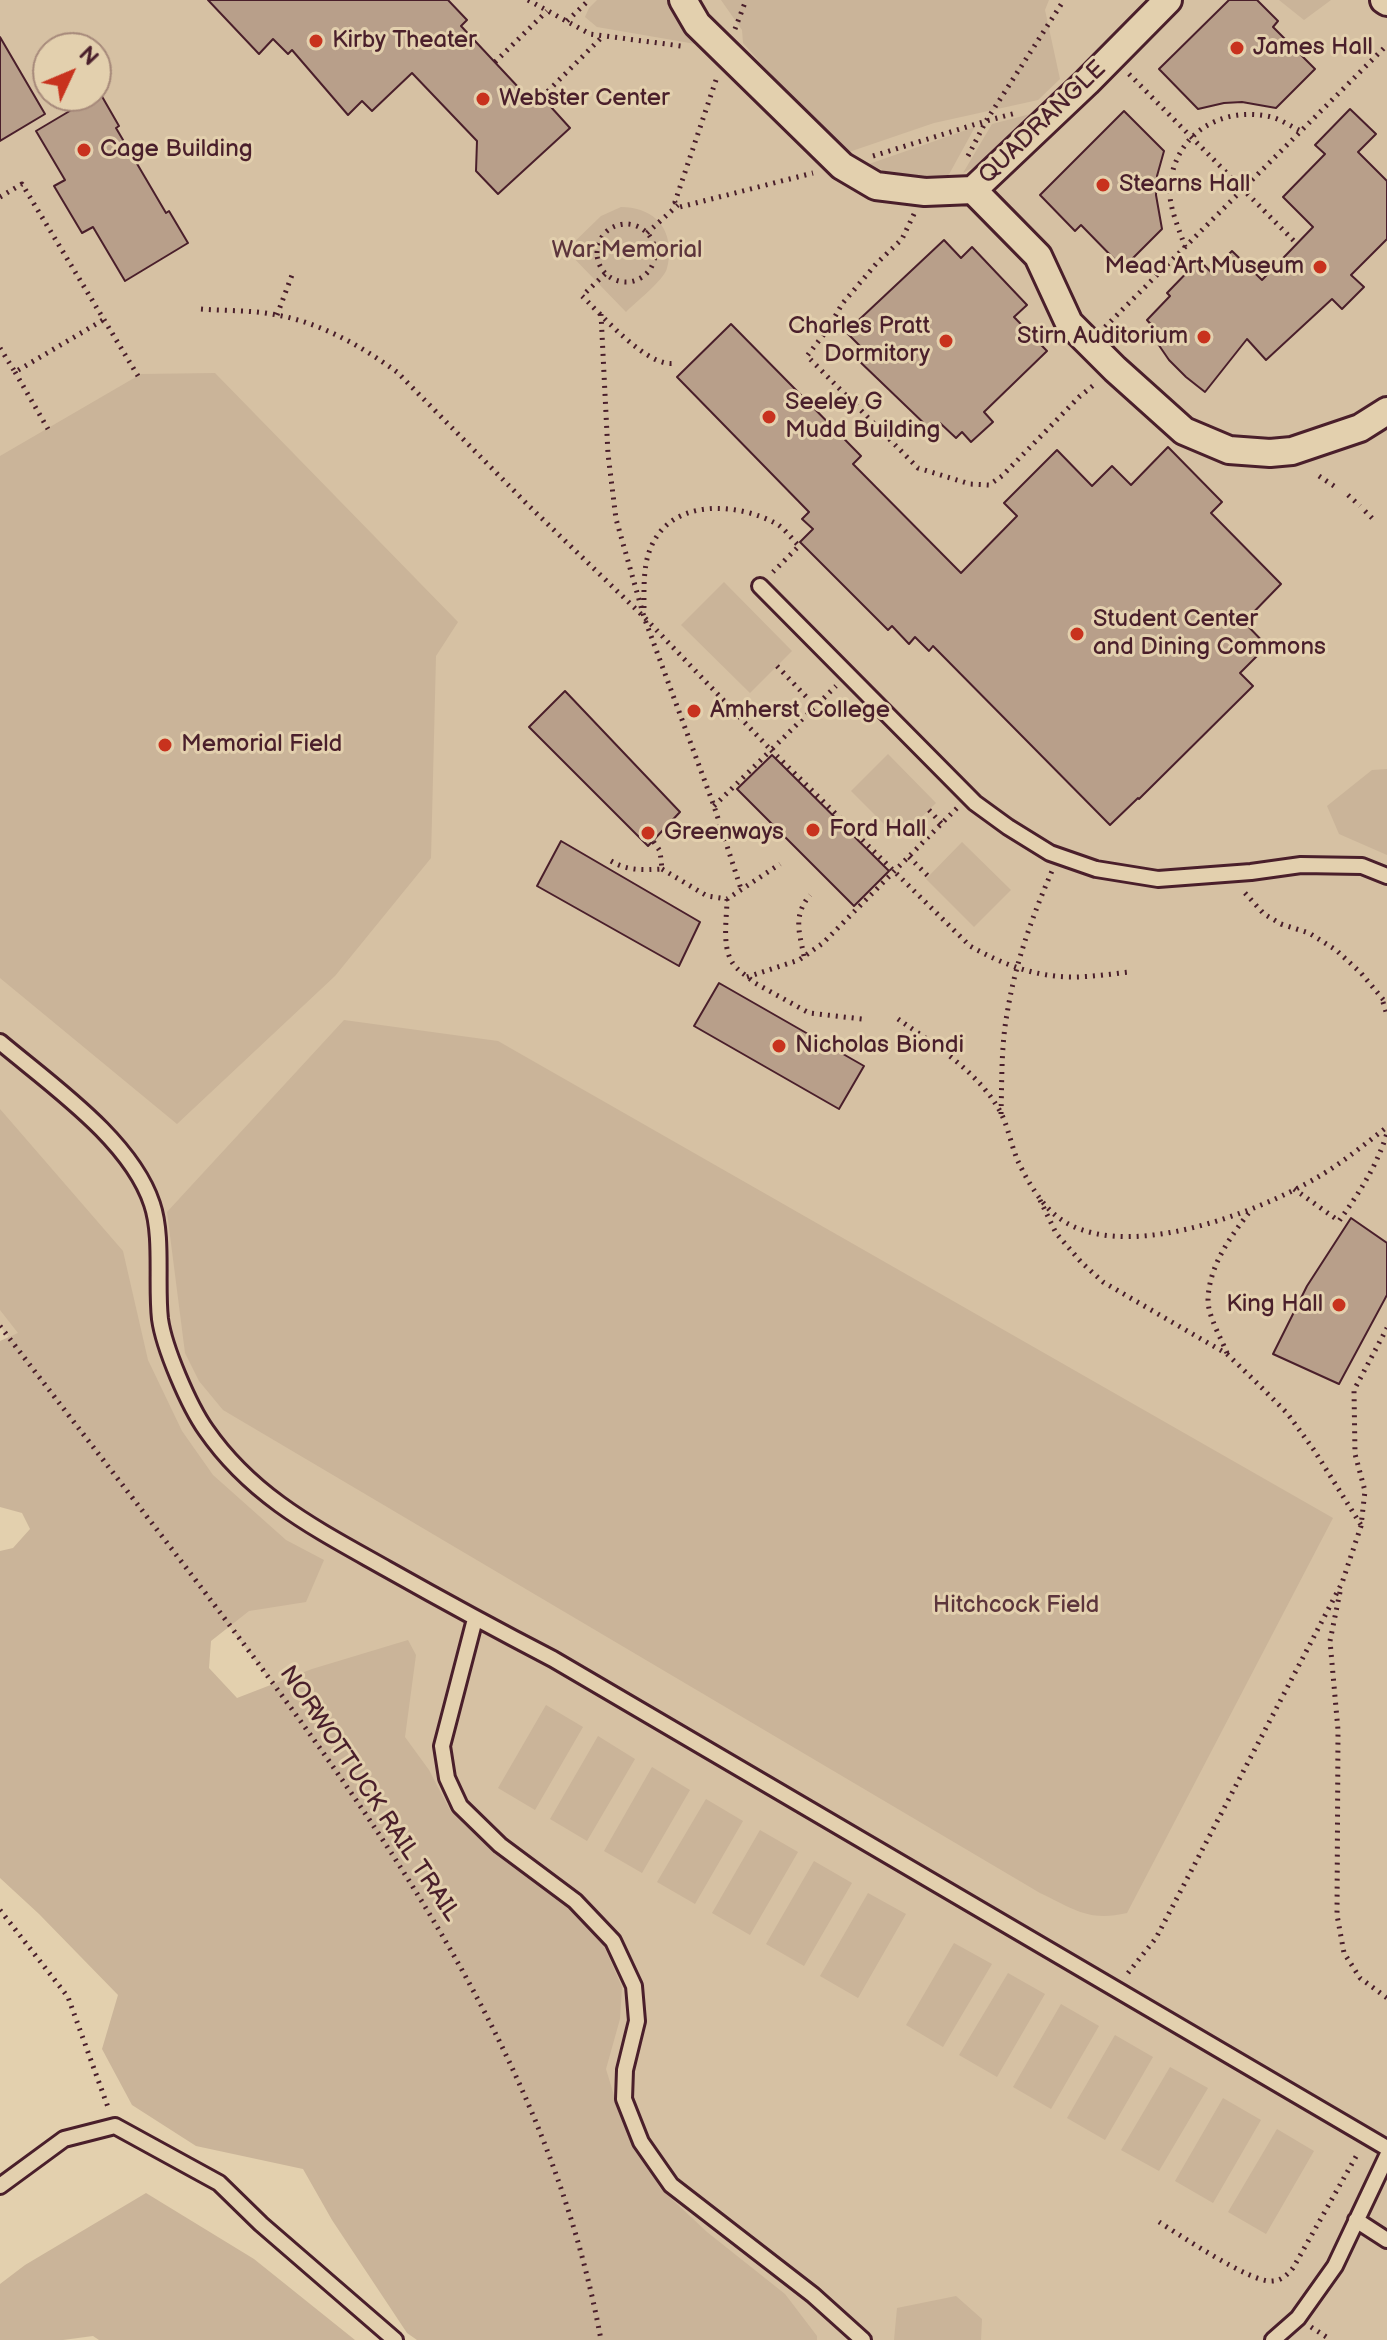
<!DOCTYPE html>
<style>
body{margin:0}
#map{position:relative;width:1387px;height:2340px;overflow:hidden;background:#e3d0ae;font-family:"Balsamiq Sans",sans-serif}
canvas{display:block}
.north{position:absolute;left:32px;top:32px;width:80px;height:80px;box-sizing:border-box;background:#e3d0ae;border:2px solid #a6897a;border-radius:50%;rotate:46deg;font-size:22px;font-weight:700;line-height:32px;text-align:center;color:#4a1f2b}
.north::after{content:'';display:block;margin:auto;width:28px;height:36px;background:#c8321e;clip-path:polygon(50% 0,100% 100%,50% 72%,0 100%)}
</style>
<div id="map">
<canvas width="1387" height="2340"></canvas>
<div class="north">N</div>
</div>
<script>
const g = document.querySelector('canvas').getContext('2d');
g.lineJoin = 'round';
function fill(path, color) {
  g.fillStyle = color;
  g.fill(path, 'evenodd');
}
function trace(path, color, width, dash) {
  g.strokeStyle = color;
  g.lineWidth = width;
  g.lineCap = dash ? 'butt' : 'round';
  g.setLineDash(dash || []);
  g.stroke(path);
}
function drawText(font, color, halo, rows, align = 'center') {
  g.font = font + ' "Balsamiq Sans",sans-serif';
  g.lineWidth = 6;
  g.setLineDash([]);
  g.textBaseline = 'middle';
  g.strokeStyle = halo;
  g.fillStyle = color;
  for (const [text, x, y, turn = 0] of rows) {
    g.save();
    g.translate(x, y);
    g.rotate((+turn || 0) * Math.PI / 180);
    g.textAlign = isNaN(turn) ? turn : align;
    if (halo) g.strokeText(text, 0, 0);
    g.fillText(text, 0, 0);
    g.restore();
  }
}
fill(new Path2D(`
 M0,0H1387V2340H601L301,1721L0,1326ZM48,48H96V96H48Z`), '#d6c1a3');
fill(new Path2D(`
 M597,0H674L713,47L597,27L585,17L589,8Z
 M721,0H1049L1045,10L1060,79L1038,100L934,123L849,152L827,137L743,43L742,30Z
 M1279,0H1331L1304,20Z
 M1042,111L985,161L963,173L992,124Z
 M975,127L947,178C911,180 902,179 869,164Z
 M621,207C649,207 670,223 669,253C669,258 668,266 666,271C659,284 637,301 626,312L566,250L601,216Z
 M215,373L458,622L436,656L431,858L335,976L177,1124L0,978V456L141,374Z
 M724,582L792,651L750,693L681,625Z
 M888,754L936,803L899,839L851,791Z
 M1387,769V855L1339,834L1327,806L1372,770Z
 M962,842L1011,890L974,927L926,879Z
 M344,1020L498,1041L1333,1518L1127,1913C1088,1922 1074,1909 1040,1893L223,1410L199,1381L185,1353L167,1212Z
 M0,1109L123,1251L148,1360L182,1431L213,1475L286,1540L324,1560L306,1602L249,1611L211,1641L209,1668L237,1698L312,1669L408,1640L416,1655L405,1737L429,1770L451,1812L467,1827L561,1892L603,1944L622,1987L620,2019L606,2069L619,2112L660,2188L707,2232L785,2294L817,2336V2340H417L407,2333L332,2220L303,2169L196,2146L132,2105L102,2049L118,1995L39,1914L0,1878V1551L13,1548L30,1529L22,1513L0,1507V1341L18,1333L0,1310Z
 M546,1705L583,1727L535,1810L498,1788Z
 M598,1736L635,1759L587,1841L550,1819Z
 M652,1767L690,1790L642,1873L604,1851Z
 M706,1799L743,1821L695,1904L657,1882Z
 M760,1830L798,1852L750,1935L712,1913Z
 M814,1861L852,1883L804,1966L766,1944Z
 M868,1893L906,1914L858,1998L820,1976Z
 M954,1943L992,1964L943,2047L906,2025Z
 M1008,1973L1045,1994L997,2077L959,2055Z
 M1061,2004L1099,2026L1051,2109L1013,2087Z
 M1115,2035L1153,2057L1105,2140L1067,2118Z
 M1170,2067L1208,2088L1159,2171L1121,2150Z
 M1223,2098L1261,2120L1213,2203L1175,2181Z
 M1277,2129L1314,2151L1266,2234L1228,2212Z
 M146,2193L254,2259L355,2340H99L93,2336L63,2340H0V2284L25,2265Z
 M956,2296L982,2319L981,2340H894L897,2308Z`), '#cab499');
const building = new Path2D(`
 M208,0H448L467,20L461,26L533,103L541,96L570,128L498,194L476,171L477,141L412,73L372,111L362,101L348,115L292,50L288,54L273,39L259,54Z
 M1229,0H1257L1278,21L1273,27L1315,69L1276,108L1242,102L1224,103L1198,109L1159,69Z
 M0,37L45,114L0,141Z
 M100,93L119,126L116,128L166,213L169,211L188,243L125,281L93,227L82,233L54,186L65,180L36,131Z
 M1350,109L1376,134L1358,152L1387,181V239L1351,275L1364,287L1342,309L1332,299L1266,360L1247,339L1205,392L1186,377L1169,360L1156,341L1162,337L1147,320L1170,296L1167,293L1199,260L1211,272L1232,251L1262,280L1313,227L1283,197L1325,154L1315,145Z
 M1124,111L1164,151L1157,176L1156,195L1162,229L1123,268L1081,225L1075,231L1040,195Z
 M944,240L961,258L972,247L1027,305L1014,317L1047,351L984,412L993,422L971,442L962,432L956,438L940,423L932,431L856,358L864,350L846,332Z
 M731,324L861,456L853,464L961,573L1017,516L1004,503L1057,450L1092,486L1112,466L1131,485L1168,447L1222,502L1211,513L1281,584L1244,622L1267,646L1240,673L1253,686L1139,799L1138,798L1110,825L933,646L929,651L915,637L909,644L892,626L888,630L800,542L813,529L802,519L809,512L677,377Z
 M565,691L680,812L648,846L529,727Z
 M772,755L889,871L854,906L737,789Z
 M561,841L700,922L679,966L537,886Z
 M719,983L864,1066L839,1109L694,1026Z
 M1351,1218L1387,1243V1295L1339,1384L1273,1354L1307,1286Z`);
fill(building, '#b89f8a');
trace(building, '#4a1f2b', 2);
const service = new Path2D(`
 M760,586L975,803L1008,827L1050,853L1096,869L1158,879L1251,872L1301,865L1362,866L1387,876
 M0,1042C51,1085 131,1140 152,1204C163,1236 156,1284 160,1319C164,1348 189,1406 206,1430C253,1498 318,1530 387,1569C442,1600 497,1630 553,1659L1387,2148
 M475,1619L442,1746L447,1778L460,1806L500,1845L575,1901L613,1941L634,1986L637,2021L625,2070L624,2099L641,2142L671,2185L813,2295L863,2340
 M0,2186L64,2139L115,2126L219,2183L261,2224L395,2340
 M1356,2220L1387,2240
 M1273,2340L1298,2318L1335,2266L1387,2156`);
const minor = new Path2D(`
 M683,0L697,24L842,166L876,186L925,192L973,190L1087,82L1168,0
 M1384,0L1387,2
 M973,190L1038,256L1069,323L1115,369L1184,431L1229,450L1270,453L1292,451L1360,428L1387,411`);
trace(service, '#4a1f2b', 20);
trace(minor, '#4a1f2b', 32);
trace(new Path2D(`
 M528,0L590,34L681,46
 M567,21L589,0
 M735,29L746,0
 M495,62L547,11
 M1129,74L1297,244
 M716,80L675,202L680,207L813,173
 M542,97L603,36
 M873,156L986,121L1016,113
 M968,156L986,121L1064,0
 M0,197L22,184L138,376
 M914,214L902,239L876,264L842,304L828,329L807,356L918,468L970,484L989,485L1002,476L1079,397L1095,384
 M597 253a29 29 0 1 1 58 0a29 29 0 1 1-58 0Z
 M647,233L678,205
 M1185,247C1179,228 1168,206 1170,187C1174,136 1218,107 1267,116C1279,118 1290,126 1301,131
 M605,274L582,296C601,314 649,370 676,363
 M201,309C226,311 253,310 277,315C321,323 361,346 397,372L529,506L644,617L771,750L836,686
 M601,314L608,454L616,519L644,617L714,806L741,889
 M277,315L292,275
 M1105,327L1387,45
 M0,348L15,372L103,320
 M15,372L48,429
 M1319,476L1334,486
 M1348,495L1360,506
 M1365,511L1376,522
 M644,608C644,588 643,565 651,547C672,498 737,502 777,524C785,529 792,539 799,546L773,572
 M777,666L815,706
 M714,806L771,750L970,946C1002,964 1035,977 1073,977C1091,977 1111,974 1130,972
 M929,810L942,824
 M909,857L928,876
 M611,861C628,871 642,870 662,869L660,851L653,841
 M662,869L707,896L727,899L780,864
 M1245,893L1264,914L1281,924L1309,933L1336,950L1361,973L1387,1004
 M727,899C727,917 722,944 731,960C735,969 747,976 755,983L809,1013L862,1019
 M804,956C799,931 793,916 810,895
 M747,977L799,960L823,943L957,808
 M1383,1002L1387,1015
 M898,1019C935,1045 979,1072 1001,1113C1008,1127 1011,1144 1017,1159C1025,1177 1039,1201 1054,1214C1116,1268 1257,1213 1318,1177C1342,1163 1365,1144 1387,1127
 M1001,1114C1002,1081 1001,1047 1007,1014C1015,964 1032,917 1052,871
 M1294,1189L1339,1221C1359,1193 1377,1166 1387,1133
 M1040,1200L1056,1233L1081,1262L1103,1282L1227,1354L1256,1382L1287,1413L1314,1450L1361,1525
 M0,1326C81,1432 163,1536 243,1643C400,1853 553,2077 601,2340
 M1227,1353C1221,1338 1208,1316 1208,1300C1209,1265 1231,1236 1251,1210
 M1340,1592L1330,1641L1338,1730L1337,1915L1344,1953L1360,1978L1387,1998
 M0,1910L68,1997L109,2110
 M1128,1973L1156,1938L1342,1583L1361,1526L1365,1491L1355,1454L1354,1390L1387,1328
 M1159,2222C1180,2235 1251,2283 1272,2281C1281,2281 1287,2275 1293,2268L1358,2153
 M1311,2327L1331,2340`), '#4a1f2b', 5, [2, 6]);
trace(service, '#e3d0ae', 14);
trace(minor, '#e3d0ae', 26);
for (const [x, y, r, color] of [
 [316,41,8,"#c8321e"],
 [1237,48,8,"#c8321e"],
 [483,99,8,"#c8321e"],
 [84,150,8,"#c8321e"],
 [1103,185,8,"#c8321e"],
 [1320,267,8,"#c8321e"],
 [1204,337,8,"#c8321e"],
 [946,341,8,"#c8321e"],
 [769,417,8,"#c8321e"],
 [1077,634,8,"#c8321e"],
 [694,711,8,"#c8321e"],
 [165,745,8,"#c8321e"],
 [813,830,8,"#c8321e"],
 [648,833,8,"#c8321e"],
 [779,1046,8,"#c8321e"],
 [1339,1305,8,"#c8321e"]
]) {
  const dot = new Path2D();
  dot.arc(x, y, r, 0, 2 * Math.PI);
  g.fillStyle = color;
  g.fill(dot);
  trace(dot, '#e3d0ae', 3);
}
drawText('24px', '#4a1f2b', '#e3d0ae', [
 ["Kirby Theater",332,41],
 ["James Hall",1253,48],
 ["Webster Center",499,99],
 ["Cage Building",100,150],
 ["Stearns Hall",1119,185],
 ["Mead Art Museum",1304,267,"right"],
 ["Charles Pratt",930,327,"right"],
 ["Dormitory",930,355,"right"],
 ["Stirn Auditorium",1188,337,"right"],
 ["Seeley G",785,403],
 ["Mudd Building",785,431],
 ["Student Center",1093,620],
 ["and Dining Commons",1093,648],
 ["Amherst College",710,711],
 ["Memorial Field",181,745],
 ["Ford Hall",829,830],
 ["Greenways",664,833],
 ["Nicholas Biondi",795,1046],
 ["King Hall",1323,1305,"right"]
], 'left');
drawText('24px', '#4a1f2b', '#e3d0ae', [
 ["QUADRANGLE",1043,123,-44],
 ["NORWOTTUCK RAIL TRAIL",369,1794,56]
]);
drawText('24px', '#5d353c', '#e3d0ae', [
 ["War Memorial",627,251],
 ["Hitchcock Field",1016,1606]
]);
</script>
